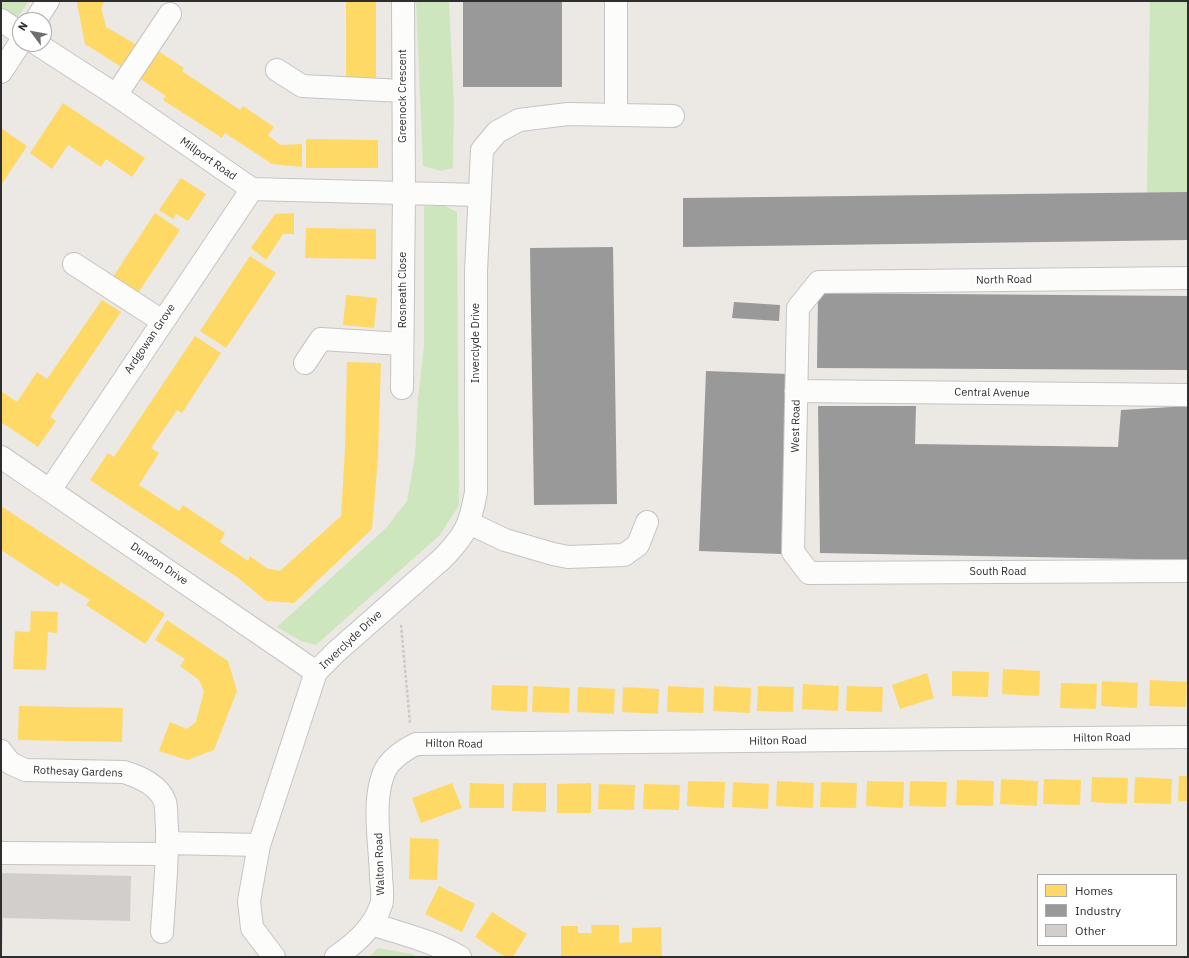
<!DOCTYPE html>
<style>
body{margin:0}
#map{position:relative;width:1189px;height:958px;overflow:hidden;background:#ece8e4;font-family:"IBM Plex Sans",sans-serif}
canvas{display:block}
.frame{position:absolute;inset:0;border:2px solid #2e2e2e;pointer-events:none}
.legend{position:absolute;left:1037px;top:874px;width:140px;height:72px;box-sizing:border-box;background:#fff;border:1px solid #ababab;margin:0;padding:5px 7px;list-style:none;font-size:12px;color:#2e2e2e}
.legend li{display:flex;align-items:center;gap:8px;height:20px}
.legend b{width:20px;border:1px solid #ababab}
.north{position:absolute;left:12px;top:12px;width:40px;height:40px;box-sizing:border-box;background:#fff;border:1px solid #ababab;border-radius:50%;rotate:302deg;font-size:11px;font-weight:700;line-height:16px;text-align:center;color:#2e2e2e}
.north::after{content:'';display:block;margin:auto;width:14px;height:18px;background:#706f6e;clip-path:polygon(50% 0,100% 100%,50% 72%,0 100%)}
</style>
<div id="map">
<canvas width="1189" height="958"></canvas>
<div class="frame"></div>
<ul class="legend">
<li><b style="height:11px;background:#ffd966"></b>Homes</li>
<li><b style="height:11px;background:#999"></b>Industry</li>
<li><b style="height:11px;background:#d1cecb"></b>Other</li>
</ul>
<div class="north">N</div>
</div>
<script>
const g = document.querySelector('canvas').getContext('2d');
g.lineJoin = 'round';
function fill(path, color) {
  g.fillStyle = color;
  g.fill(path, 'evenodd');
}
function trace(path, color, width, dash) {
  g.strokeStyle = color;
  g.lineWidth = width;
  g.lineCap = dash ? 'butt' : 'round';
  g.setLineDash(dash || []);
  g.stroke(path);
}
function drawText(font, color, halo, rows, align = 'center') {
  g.font = font + ' "IBM Plex Sans",sans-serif';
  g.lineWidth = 4;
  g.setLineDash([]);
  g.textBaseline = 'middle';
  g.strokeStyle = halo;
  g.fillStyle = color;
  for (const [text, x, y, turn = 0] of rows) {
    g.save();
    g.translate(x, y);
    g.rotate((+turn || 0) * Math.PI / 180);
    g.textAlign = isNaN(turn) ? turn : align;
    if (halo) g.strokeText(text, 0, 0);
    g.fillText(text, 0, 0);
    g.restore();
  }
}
fill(new Path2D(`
 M4,1H29L16,20L1,11V6Z
 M416,1H449L454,105L453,168L441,171L423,166Z
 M1150,1H1188V193L1147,194Z
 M424,206H445L457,212L459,505L440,535L316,645L301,641L277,627L386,528L407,501L415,456L418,399L424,346Z
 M378,948L412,954L418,957H369Z`), '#cee6be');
fill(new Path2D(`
 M79,1H105L101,7L106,27L137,45L123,68L85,44L77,3Z
 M346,1H376V78H346Z
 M155,49L184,68L182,71L240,110L243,106L274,127L268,135L280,145L302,144V167L272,164L225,133L222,138L163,100L166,96L136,76Z
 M63,103L145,158L132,177L106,159L101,167L68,145L52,169L30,153Z
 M1,128L27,146L1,185Z
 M306,139L378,140V168H306Z
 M181,178L206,194L188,221L176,214L173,219L159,210Z
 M155,213L180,230L138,293L113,277Z
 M294,213V234H283L266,260L251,248L275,214Z
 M306,228L376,229V259L305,258Z
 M250,256L276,273L226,348L200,331Z
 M346,295L377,298L374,328L343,325Z
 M102,300L121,312L50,417L56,421L38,447L1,422V391L17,402L37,372L47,379Z
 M195,336L221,353L182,413L177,410L151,448L159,453L139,485L179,511L183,505L225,533L220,542L248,561L250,556L266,568L280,571L341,516L345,449L347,362L381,363L378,458L372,529L294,603L266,601L237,577L90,480L108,453L114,457Z
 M1,506L165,614L145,644L86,605L90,600L61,582L58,587L1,550Z
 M31,611L58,612L57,633L48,632L46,670L13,669L15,631L30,632Z
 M167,620L228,661L237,691L214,750L187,760L159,751L170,722L187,729L196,722L204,691L199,680L180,666L185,659L155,640Z
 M1003,669L1040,671L1039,696L1002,694Z
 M952,671L989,672L988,697L952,696Z
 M927,673L934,698L900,709L892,685Z
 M1150,680L1187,682L1186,707L1149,706Z
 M1102,681L1138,683L1137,708L1101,706Z
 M1061,683L1097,684L1096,709L1060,708Z
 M803,684L839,686L838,711L802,709Z
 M492,685L528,686L527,712L491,710Z
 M533,686L570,688L569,713L532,712Z
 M668,686L704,688L703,713L667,712Z
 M714,686L751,688L750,713L713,711Z
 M758,686L794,687L793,712L757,711Z
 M847,686L883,687L882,712L846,711Z
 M578,687L615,689L614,714L577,712Z
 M623,687L659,689L658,714L622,712Z
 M19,706L123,708L122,742L18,740Z
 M1179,776H1188V801H1178Z
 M1092,777L1128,778L1127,804L1091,802Z
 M1135,777L1172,779L1171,804L1134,803Z
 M1001,779L1038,781L1037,806L1000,804Z
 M1044,779L1081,780L1080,805L1043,804Z
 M957,780L994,781L993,806L956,805Z
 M688,781L725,782L724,808L687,806Z
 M777,781L814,783L813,808L776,806Z
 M867,781L904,782L903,808L866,806Z
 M910,781L947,782L946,807L909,806Z
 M733,782L769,784L768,809L732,807Z
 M821,782L857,783L856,808L820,807Z
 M452,783L462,808L421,823L412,798Z
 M470,783L504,784V808H469Z
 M513,783H546V812L512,811Z
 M591,783V813H557V784Z
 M599,784L635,785L634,810L598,809Z
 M644,784L680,785L679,810L643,809Z
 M410,838L439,839L437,880L409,879Z
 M439,886L475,904L462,932L425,914Z
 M492,912L527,934L513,957H505L475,937Z
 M591,925H619V943L632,942V928L661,927L662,957H561V926H578V933H592Z`), '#ffd966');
fill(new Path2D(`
 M463,1H562V87H463Z
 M1188,192V240L683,247V198Z
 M613,247L617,504L534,505L530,248Z
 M818,293L1188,296V370L817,368Z
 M734,302L780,305L779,321L732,318Z
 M706,371L788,374L781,554L699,551Z
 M818,406H916L915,444L1118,447L1121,410L1188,406V560L820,553Z`), '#999');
fill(new Path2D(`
 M1,873L131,876L130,921L3,918L2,952H1Z`), '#d1cecb');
const minor = new Path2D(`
 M1,20L20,33
 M36,20L48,1
 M37,44L116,95L252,189L479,195
 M277,70L302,86L403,91
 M1,72L20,43
 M116,95L170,14
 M616,115V1
 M74,264L162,321
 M1188,278L819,282L798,308L793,552L809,573L1188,571
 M305,363L321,339L402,344
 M402,388L404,192L403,1
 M796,391L1188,395
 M1,457L316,672
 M50,490L252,189
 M469,523L505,540L553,554L568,557L624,555L638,545L647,522
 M1,751L10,763L25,770L124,772C140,777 159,785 165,802C167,809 166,820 167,827C168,862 164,897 162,932
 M167,843L259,845
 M1,853L167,854
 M372,924C402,934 433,941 460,957
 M274,957L252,928L249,901L259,845L316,672L336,652L443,558C466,534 470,525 476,492V271L482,150L497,132L519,120L568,114L673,116
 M336,957C354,944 374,928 381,905C384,897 381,884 381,875C380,845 373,806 382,778C386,762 402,751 416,744L1188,737`);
trace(minor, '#c5c4c5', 24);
trace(new Path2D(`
 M401,625L410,723`), '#c9c9c8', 2.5, [3, 2]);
trace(minor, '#fcfcfb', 22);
drawText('11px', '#2e2e2e', '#fff', [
 ["Greenock Crescent",403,96,-90],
 ["Millport Road",208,159,35],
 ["North Road",1004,280,-1],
 ["Rosneath Close",403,290,-90],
 ["Ardgowan Grove",150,339,-56],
 ["Inverclyde Drive",476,343,-90],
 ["Central Avenue",992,393,1],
 ["West Road",796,426,-89],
 ["Dunoon Drive",159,564,34],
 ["South Road",998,572],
 ["Inverclyde Drive",351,640,-43],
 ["Hilton Road",1102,738,-1],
 ["Hilton Road",778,741,-1],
 ["Hilton Road",454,744,1],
 ["Rothesay Gardens",78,772,2],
 ["Walton Road",380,864,-92]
]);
</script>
